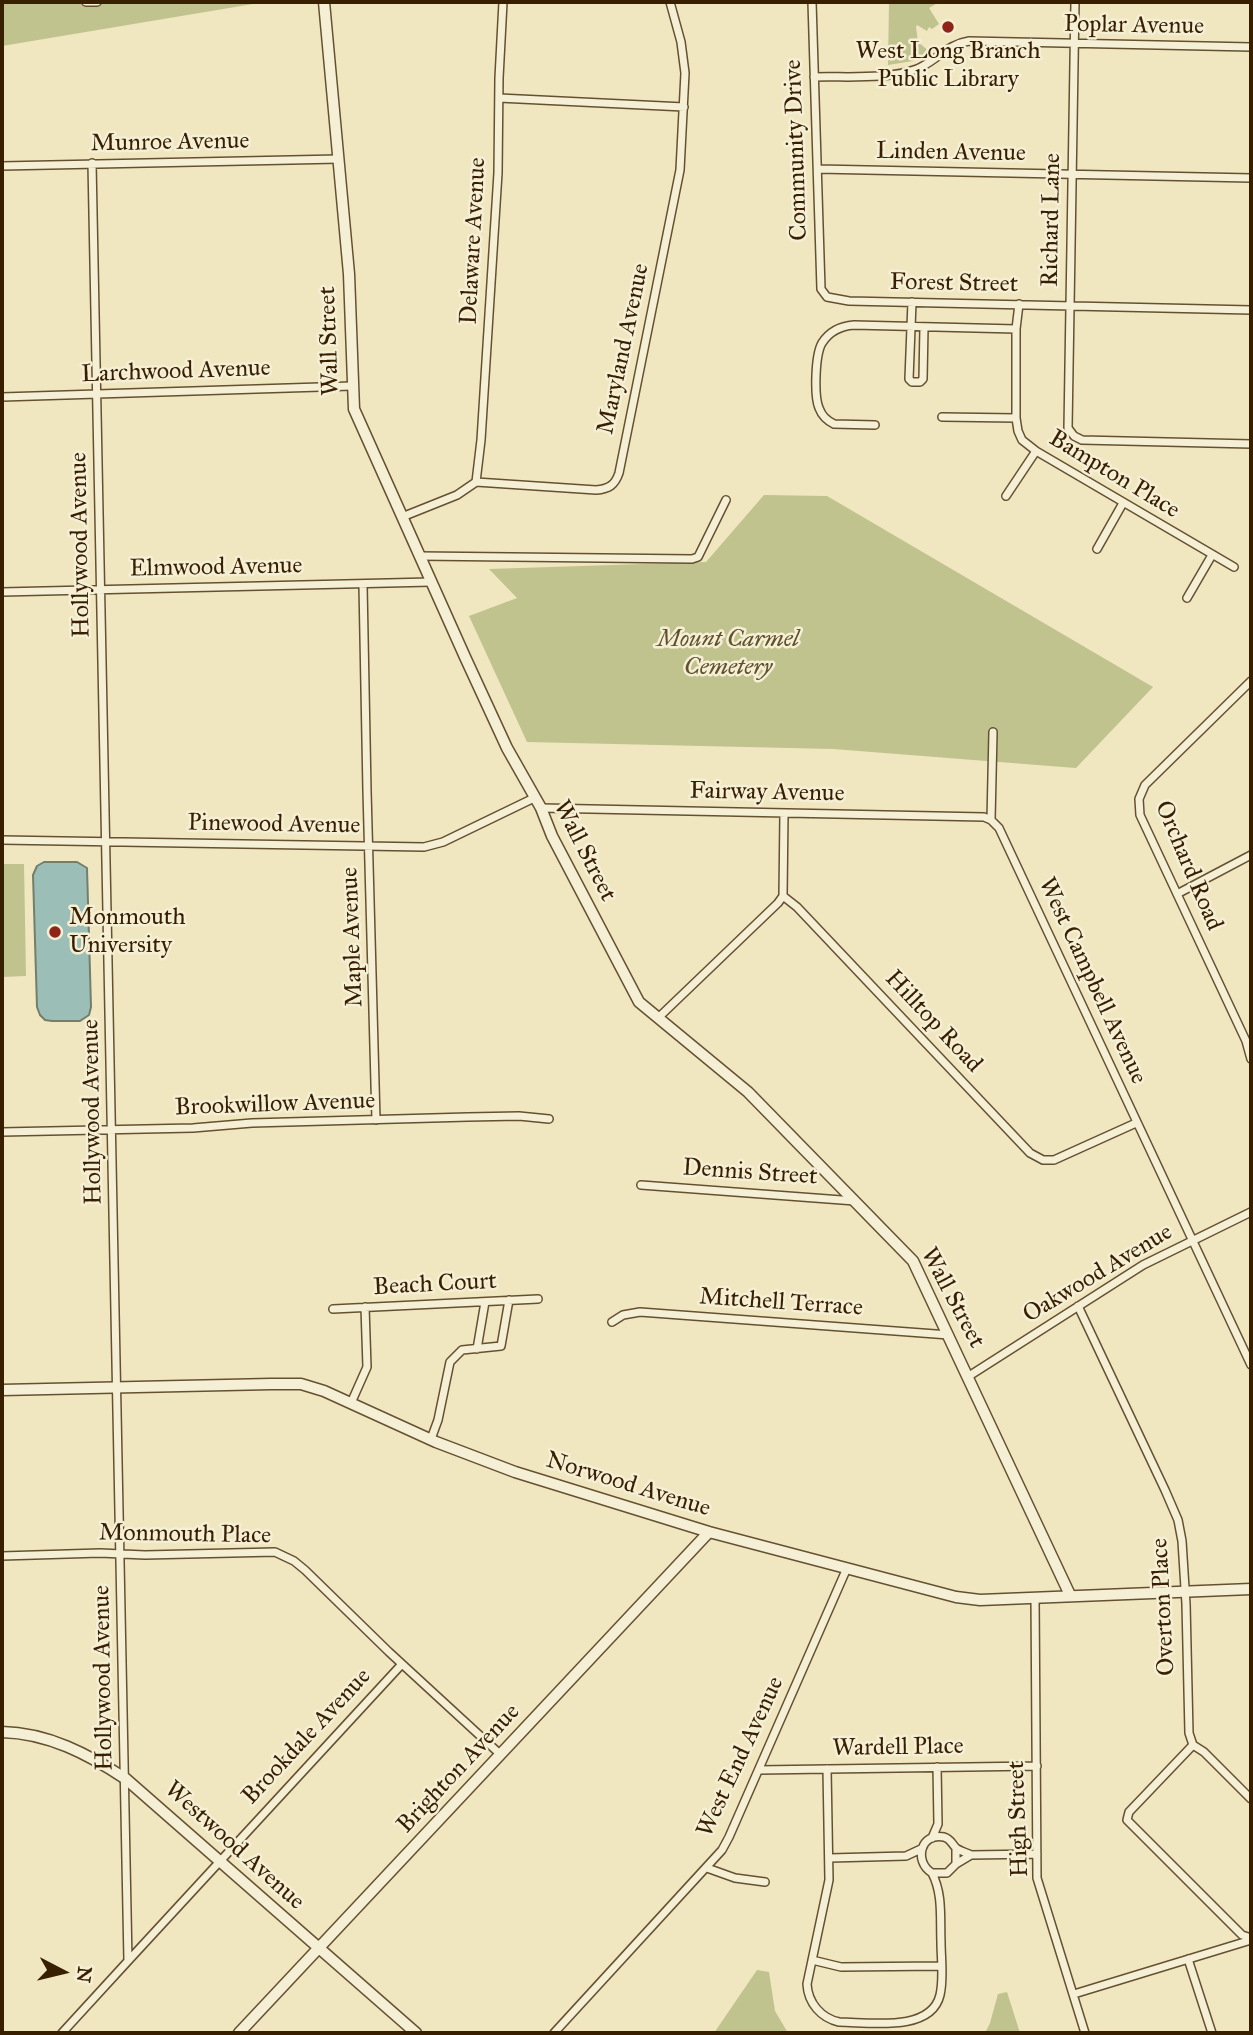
<!DOCTYPE html>
<style>
body{margin:0}
#map{position:relative;width:1253px;height:2035px;overflow:hidden;background:#f0e6c0;font-family:"IM FELL Great Primer",serif}
canvas{display:block}
.frame{position:absolute;inset:0;border:4px solid #371f00;pointer-events:none}
.north{position:absolute;left:28px;top:1937px;width:70px;height:70px;-webkit-text-stroke:5px #f5efd6;paint-order:stroke;rotate:97deg;font-size:19px;font-weight:700;line-height:28px;text-align:center;color:#371f00}
.north::after{content:'';display:block;margin:auto;width:24px;height:32px;background:#371f00;clip-path:polygon(50% 0,100% 100%,50% 72%,0 100%)}
</style>
<div id="map">
<canvas width="1253" height="2035"></canvas>
<div class="frame"></div>
<div class="north">N</div>
</div>
<script>
const g = document.querySelector('canvas').getContext('2d');
g.lineJoin = 'round';
function fill(path, color) {
  g.fillStyle = color;
  g.fill(path, 'evenodd');
}
function trace(path, color, width, dash) {
  g.strokeStyle = color;
  g.lineWidth = width;
  g.lineCap = dash ? 'butt' : 'round';
  g.setLineDash(dash || []);
  g.stroke(path);
}
function drawText(font, color, halo, rows, align = 'center') {
  g.font = font + ' "IM FELL Great Primer",serif';
  g.lineWidth = 5;
  g.setLineDash([]);
  g.textBaseline = 'middle';
  g.strokeStyle = halo;
  g.fillStyle = color;
  for (const [text, x, y, turn = 0] of rows) {
    g.save();
    g.translate(x, y);
    g.rotate((+turn || 0) * Math.PI / 180);
    g.textAlign = isNaN(turn) ? turn : align;
    if (halo) g.strokeText(text, 0, 0);
    g.fillText(text, 0, 0);
    g.restore();
  }
}
fill(new Path2D(`
 M2,2H265L2,46Z
 M889,2H939L929,8L939,24L932,29L929,27L927,31L917,25L916,27L918,42L930,52L913,61L888,65Z
 M764,495L827,496L1153,687L1076,768L833,749L527,742L469,616L517,598L489,569L706,562Z
 M2,864H24L26,976L2,977Z
 M757,1970L769,1972L775,2011L788,2033H714Z
 M1007,1992L1020,2033H985L990,2023L998,1994Z`), '#c0c38e');
const water = new Path2D(`
 M44,862H77L87,868L91,1007L89,1015L80,1021H52L45,1020L40,1015L37,1007L33,875L37,866Z`);
fill(water, '#9bbeb6');
trace(water, '#737e6d', 2);
const minor = new Path2D(`
 M86,2H97
 M812,2L821,289L827,297L849,301L1251,310
 M1075,2L1068,428L1074,436L1082,440L1251,444
 M814,77C845,76 888,80 917,69C936,61 948,44 969,41L1251,47
 M499,98L684,107
 M2,166L339,159
 M818,169L1251,178
 M912,302L909,379L912,382H920L923,379L924,327
 M1019,304L1016,329V418L1018,431L1022,440L1036,451L1234,567
 M2,397L352,386
 M942,417L1016,418
 M875,425L834,424C826,420 822,416 819,408C814,396 815,355 822,343C829,332 841,326 854,325L1016,329
 M476,482L481,440L498,173L499,78L503,2
 M1006,496L1036,451
 M402,517L457,495L476,482L596,490C609,489 615,485 619,473L680,170L685,73L681,42L670,2
 M1097,549L1123,503
 M419,556L692,559L698,557L726,500
 M363,585L367,791L376,1120
 M2,592L431,582
 M1187,598L1212,555
 M1251,681L1145,785L1139,799L1140,815L1246,1041L1251,1059
 M993,732L991,820L999,828L1251,1365
 M541,808L984,817L991,820
 M784,813L783,896L797,907L1030,1153L1043,1160H1054L1136,1123
 M2,840L424,847L443,842L534,798
 M1177,894L1251,855
 M658,1018L778,903L783,896
 M2,1132L193,1128L252,1123L468,1117L519,1116L549,1119
 M641,1185L855,1201
 M1078,1306L1165,1490L1178,1520L1182,1541L1186,1604L1189,1733L1193,1745L1129,1812L1127,1820L1242,1935L1251,1938
 M333,1309L538,1299
 M612,1322L623,1315L640,1312L949,1335
 M477,1349L485,1302
 M969,1376L1143,1265L1251,1212
 M351,1403L367,1367L365,1307
 M431,1439L438,1420L450,1362L462,1350L501,1346L509,1300
 M2,1556L100,1553L145,1555L275,1552L294,1561L305,1570L389,1652L501,1755
 M1035,1597L1037,1878L1085,2033
 M1193,1745L1204,1752L1251,1799
 M827,1769L829,1880L807,1984C808,2003 821,2018 839,2022C868,2022 931,2033 940,1995C944,1978 941,1959 941,1942C940,1918 943,1894 932,1873
 M759,1770L1037,1766
 M932,1838L938,1824L937,1767
 M956,1848V1864L947,1873H932C913,1861 921,1832 944,1837C951,1839 951,1843 956,1848C960,1851 967,1853 971,1855
 M830,1858L906,1856L921,1849
 M956,1864L971,1855L1037,1854
 M707,1868L735,1878L765,1882
 M1188,1959L1212,2033
 M812,1960L841,1967L941,1966
 M128,1961L402,1664
 M1074,1994L1251,1940
 M62,2033L128,1961L92,163
 M554,2033L722,1850L729,1837L847,1568`);
const tertiary = new Path2D(`
 M324,2L349,274L354,409L465,657L507,748L541,808L552,836L639,1002L748,1092L913,1261L1070,1595
 M2,1390L271,1384H301L324,1391L436,1442L515,1472L709,1532L956,1597L980,1600L1251,1589
 M2,1732C48,1733 88,1754 126,1779L416,2033
 M239,2033L709,1532`);
trace(minor, '#655130', 10);
trace(tertiary, '#655130', 13);
trace(minor, '#f5efd6', 7);
trace(tertiary, '#f5efd6', 10);
for (const [x, y, r, color] of [
 [948,27,7,"#8f2418"],
 [55,932,7,"#8f2418"]
]) {
  const dot = new Path2D();
  dot.arc(x, y, r, 0, 2 * Math.PI);
  g.fillStyle = color;
  g.fill(dot);
  trace(dot, '#f5efd6', 2.5);
}
drawText('24px', '#371f00', '#f5efd6', [
 ["Poplar Avenue",1134,26,1],
 ["Munroe Avenue",170,143,-1],
 ["Community Drive",797,150,-92],
 ["Linden Avenue",951,153,1],
 ["Richard Lane",1052,220,-89],
 ["Delaware Avenue",474,241,-87],
 ["Forest Street",954,284,1],
 ["Wall Street",330,341,-92],
 ["Maryland Avenue",624,349,-78],
 ["Larchwood Avenue",176,372,-2],
 ["Bampton Place",1114,475,31],
 ["Hollywood Avenue",81,545,-91],
 ["Elmwood Avenue",216,568,-1],
 ["Fairway Avenue",767,793,1],
 ["Pinewood Avenue",274,825,1],
 ["Wall Street",584,851,63],
 ["Orchard Road",1188,866,67],
 ["Maple Avenue",353,937,-92],
 ["West Campbell Avenue",1092,981,65],
 ["Hilltop Road",933,1022,47],
 ["Brookwillow Avenue",275,1105,-2],
 ["Hollywood Avenue",93,1112,-91],
 ["Dennis Street",750,1173,4],
 ["Oakwood Avenue",1098,1274,-31],
 ["Beach Court",435,1285,-3],
 ["Wall Street",952,1298,62],
 ["Mitchell Terrace",781,1303,4],
 ["Norwood Avenue",628,1485,17],
 ["Monmouth Place",185,1535,1],
 ["Overton Place",1164,1607,-93],
 ["Hollywood Avenue",104,1678,-91],
 ["Brookdale Avenue",307,1737,-47],
 ["Wardell Place",898,1748,-1],
 ["West End Avenue",741,1757,-65],
 ["Brighton Avenue",459,1769,-47],
 ["High Street",1019,1819,-92],
 ["Westwood Avenue",234,1846,42]
]);
drawText('24px', '#371f00', '#f5efd6', [
 ["West Long Branch",948,52],
 ["Public Library",948,80],
 ["Monmouth",69,918,"left"],
 ["University",69,946,"left"]
]);
drawText('italic 24px', '#60502b', '#f5efd6', [
 ["Mount Carmel",728,640],
 ["Cemetery",728,668]
]);
</script>
